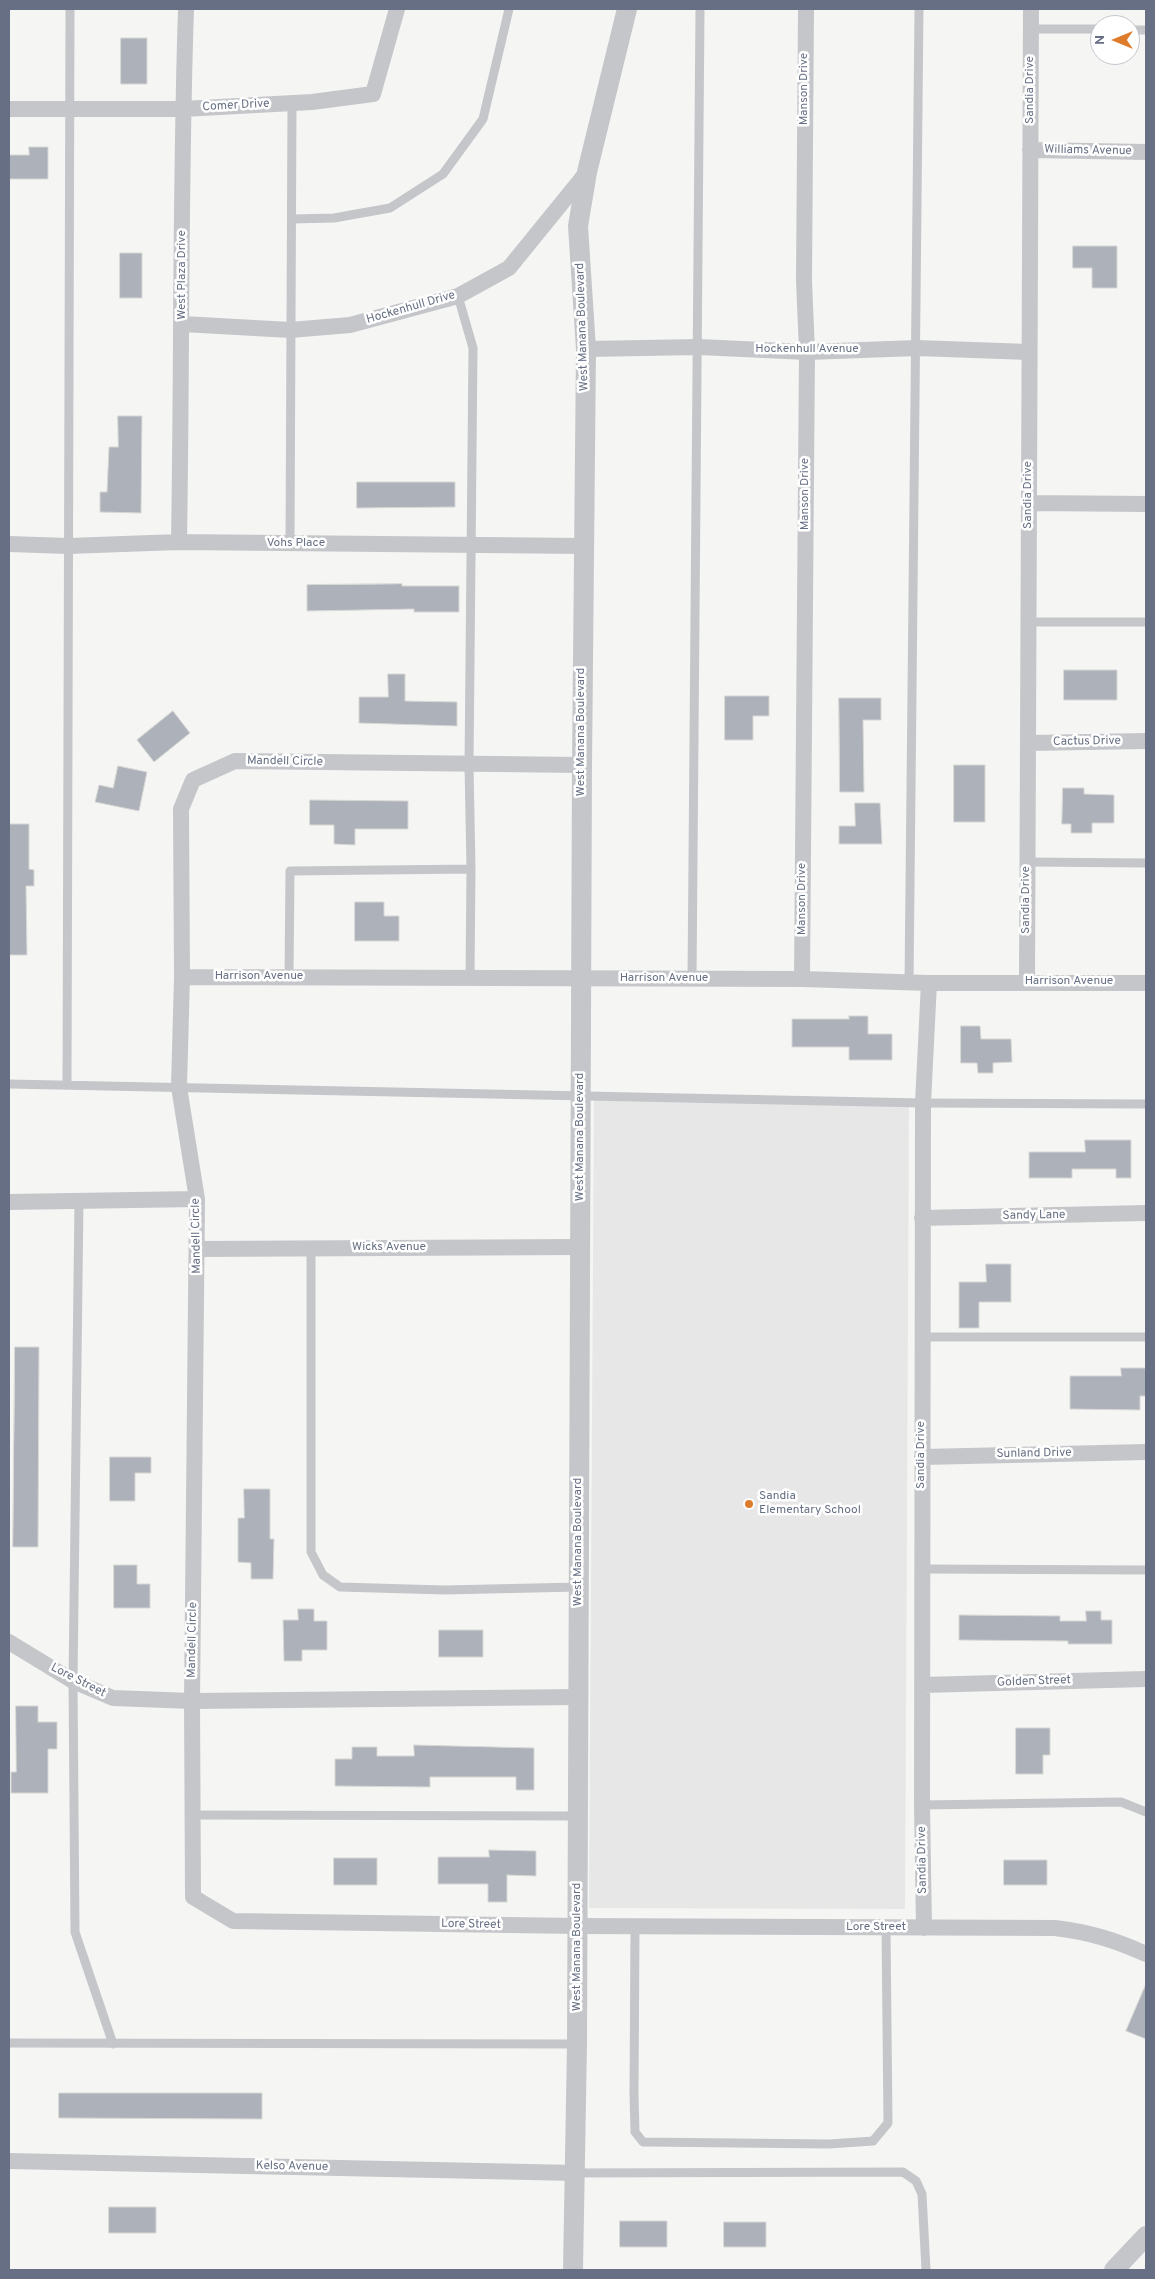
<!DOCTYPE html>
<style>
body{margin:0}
#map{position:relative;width:1155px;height:2279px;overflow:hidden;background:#f5f6f3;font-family:Overpass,sans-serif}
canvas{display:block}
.frame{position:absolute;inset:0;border:10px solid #666f83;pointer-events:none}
.north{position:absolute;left:1090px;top:15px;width:50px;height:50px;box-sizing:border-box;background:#fff;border:1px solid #c2c5cd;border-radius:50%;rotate:270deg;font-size:14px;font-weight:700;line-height:20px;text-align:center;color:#666f83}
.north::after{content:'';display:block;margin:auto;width:18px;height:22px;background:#dd7d2c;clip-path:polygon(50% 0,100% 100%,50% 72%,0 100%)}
</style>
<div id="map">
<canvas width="1155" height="2279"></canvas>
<div class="frame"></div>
<div class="north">N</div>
</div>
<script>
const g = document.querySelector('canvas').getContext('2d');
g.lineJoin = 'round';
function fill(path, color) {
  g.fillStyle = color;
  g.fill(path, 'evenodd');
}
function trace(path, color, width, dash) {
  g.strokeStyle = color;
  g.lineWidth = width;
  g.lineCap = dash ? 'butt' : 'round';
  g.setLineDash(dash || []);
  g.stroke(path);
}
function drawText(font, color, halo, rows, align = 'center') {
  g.font = font + ' Overpass,sans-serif';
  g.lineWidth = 5;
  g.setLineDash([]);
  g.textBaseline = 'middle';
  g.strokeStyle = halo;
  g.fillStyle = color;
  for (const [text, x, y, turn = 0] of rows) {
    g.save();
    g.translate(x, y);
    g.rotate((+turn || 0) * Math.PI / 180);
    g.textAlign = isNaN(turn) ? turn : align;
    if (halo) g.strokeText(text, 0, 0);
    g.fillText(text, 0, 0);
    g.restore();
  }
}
fill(new Path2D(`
 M594,1099L909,1100L905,1909L589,1908Z`), '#e6e7e6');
const building = new Path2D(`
 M121,38H147V84H121Z
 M29,147H48V179H9V155H29Z
 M1073,246H1117V288H1092V268H1073Z
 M120,253H142V298H120Z
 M118,416H142L141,513L100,512V492H107L109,447H118Z
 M357,482H455V507L357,508Z
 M402,584V586H459V612H414V609L307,611V585Z
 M1064,670H1117V700H1064Z
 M388,674H405V701L457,702V726L359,723V697H388Z
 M725,696H769V716H753V740H725Z
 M839,698H881V720H863L864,792H840Z
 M173,711L190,733L154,762L137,740Z
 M954,765H985V822H954Z
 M118,766L147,772L139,811L95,802L99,785L113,788Z
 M1063,788H1084V794L1114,795V823H1092V833H1071V824H1062Z
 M310,800L408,801V829H355V845L334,844V825H310Z
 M855,803H880L882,844H839V826H855Z
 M9,824H29V869L34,870V886H26L27,955H9Z
 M355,902H384V916H399V941H355Z
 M849,1016H868V1034H892V1060H849V1047H792V1019H849Z
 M961,1026H980L981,1039H1011L1012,1062L993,1063V1073H978L977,1063H961Z
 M1085,1140H1131V1178H1116V1169H1072V1178H1029V1152H1085Z
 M986,1264H1011V1302H979V1328H959V1282H986Z
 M15,1347H39L38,1547H13Z
 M1121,1368H1146V1396H1140V1410L1070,1409V1376H1121Z
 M110,1457H151V1473H135V1501H110Z
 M244,1489H270V1539H274L273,1579H251V1563L238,1562V1518H244Z
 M114,1565H137V1584H150V1608H114Z
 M298,1609H314V1621H327V1650H302V1661H284L283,1620H298Z
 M1086,1611H1101V1620H1112V1644H1068V1641L959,1640V1615L1060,1616V1621H1086Z
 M439,1630H483V1657H439Z
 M16,1706H38V1722H57V1749H48V1793H11V1772H16Z
 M1016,1728H1050V1755H1043V1774H1016Z
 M414,1745L534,1748V1790H516V1777H430V1787L335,1786V1759H352V1747H377V1756H414Z
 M489,1850L536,1851V1876L507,1875V1902H488V1884H438V1857H489Z
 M334,1858H377V1885H334Z
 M1004,1860H1047V1885H1004Z
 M1146,1984V2039L1126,2031Z
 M59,2093H262V2119L59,2118Z
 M109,2207H156V2233H109Z
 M620,2221H667V2247H620Z
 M724,2222H766V2247H724Z`);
fill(building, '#adb1b9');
trace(building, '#d7d7d5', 1);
trace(new Path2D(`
 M1031,29H1100
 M1130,30H1146
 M292,219L334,218L390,208L443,174L483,119L509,9
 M458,296L473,348L469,765L471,869L470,977
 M290,544L292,103
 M1029,622H1146
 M1027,862L1146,863
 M289,977L290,871L471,869
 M692,979L700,9
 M909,982L919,9
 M9,1084L923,1103L1146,1104
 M67,1085L70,9
 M79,1201L73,1681L75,1932L113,2044
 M311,1249V1552L323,1575L340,1587L444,1590L579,1587
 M922,1337H1146
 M922,1569L1146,1570
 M922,1805L1121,1802L1146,1812
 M192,1815L578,1816
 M635,1926L634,2094L635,2132L643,2142L829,2144L873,2141L888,2123L886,1928
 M9,2043L577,2044
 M576,2173L903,2172L916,2181L922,2194L926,2270`), '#c4c6ca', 9);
trace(new Path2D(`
 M9,109H183L312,102L373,94L397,9
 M1030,150L1146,152
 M183,324L290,330L350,325L458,296L509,268L587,172
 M586,349L699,347L807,352L917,348L1029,352
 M1030,503L1146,504
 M179,542C182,364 180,186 186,9
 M9,544L68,546L179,542L583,546
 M1028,743L1146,741
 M582,765L235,761L193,780L181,809L182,977L179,1087L197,1199L192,1701L193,1897L233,1921L578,1926L1055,1928C1089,1932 1115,1940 1146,1954
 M182,977L802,979L929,983H1146
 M802,979L807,352L804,280L806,9
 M1027,982L1031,9
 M9,1202L197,1199
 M922,1218L1146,1213
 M197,1249L581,1247
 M922,1457L1146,1452
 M9,1642L73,1681L113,1698L192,1701L579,1697
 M922,1685L1146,1679
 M924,1928L922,1805L923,1103L929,983
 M9,2161L576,2173`), '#c4c6ca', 16);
trace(new Path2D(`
 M573,2270L577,2044L582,765L586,349L578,226L587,172L627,9
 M1114,2270L1146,2236`), '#c4c6ca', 20);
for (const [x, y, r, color] of [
 [749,1504,5,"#dd7d2c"]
]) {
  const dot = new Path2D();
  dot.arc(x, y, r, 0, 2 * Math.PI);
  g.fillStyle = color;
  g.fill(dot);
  trace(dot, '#fff', 2);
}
drawText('12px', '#666f83', '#fff', [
 ["Manson Drive",805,89,-90],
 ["Sandia Drive",1031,90,-90],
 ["Comer Drive",236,106,-3],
 ["Williams Avenue",1088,151,1],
 ["West Plaza Drive",183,275,-90],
 ["Hockenhull Drive",411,308,-16],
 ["West Manana Boulevard",583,327,-92],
 ["Hockenhull Avenue",807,350],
 ["Manson Drive",806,494,-90],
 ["Sandia Drive",1029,495,-90],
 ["Vohs Place",296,544],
 ["West Manana Boulevard",582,732,-90],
 ["Cactus Drive",1087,742,-1],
 ["Mandell Circle",285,762,1],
 ["Manson Drive",803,899,-90],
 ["Sandia Drive",1027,900,-90],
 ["Harrison Avenue",259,977],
 ["Harrison Avenue",664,979],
 ["Harrison Avenue",1069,982],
 ["West Manana Boulevard",581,1137,-90],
 ["Sandy Lane",1034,1216,-1],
 ["Mandell Circle",197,1236,-91],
 ["Wicks Avenue",389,1248],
 ["Sunland Drive",1034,1454,-1],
 ["Sandia Drive",922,1455,-90],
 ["West Manana Boulevard",579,1542,-90],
 ["Mandell Circle",193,1640,-89],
 ["Lore Street",78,1681,27],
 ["Golden Street",1034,1682,-2],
 ["Sandia Drive",923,1860,-91],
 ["Lore Street",471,1925,1],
 ["Lore Street",876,1928],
 ["West Manana Boulevard",578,1947,-90],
 ["Kelso Avenue",292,2167,1]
]);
drawText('12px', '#666f83', '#fff', [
 ["Sandia",759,1497],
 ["Elementary School",759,1511]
], 'left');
</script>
